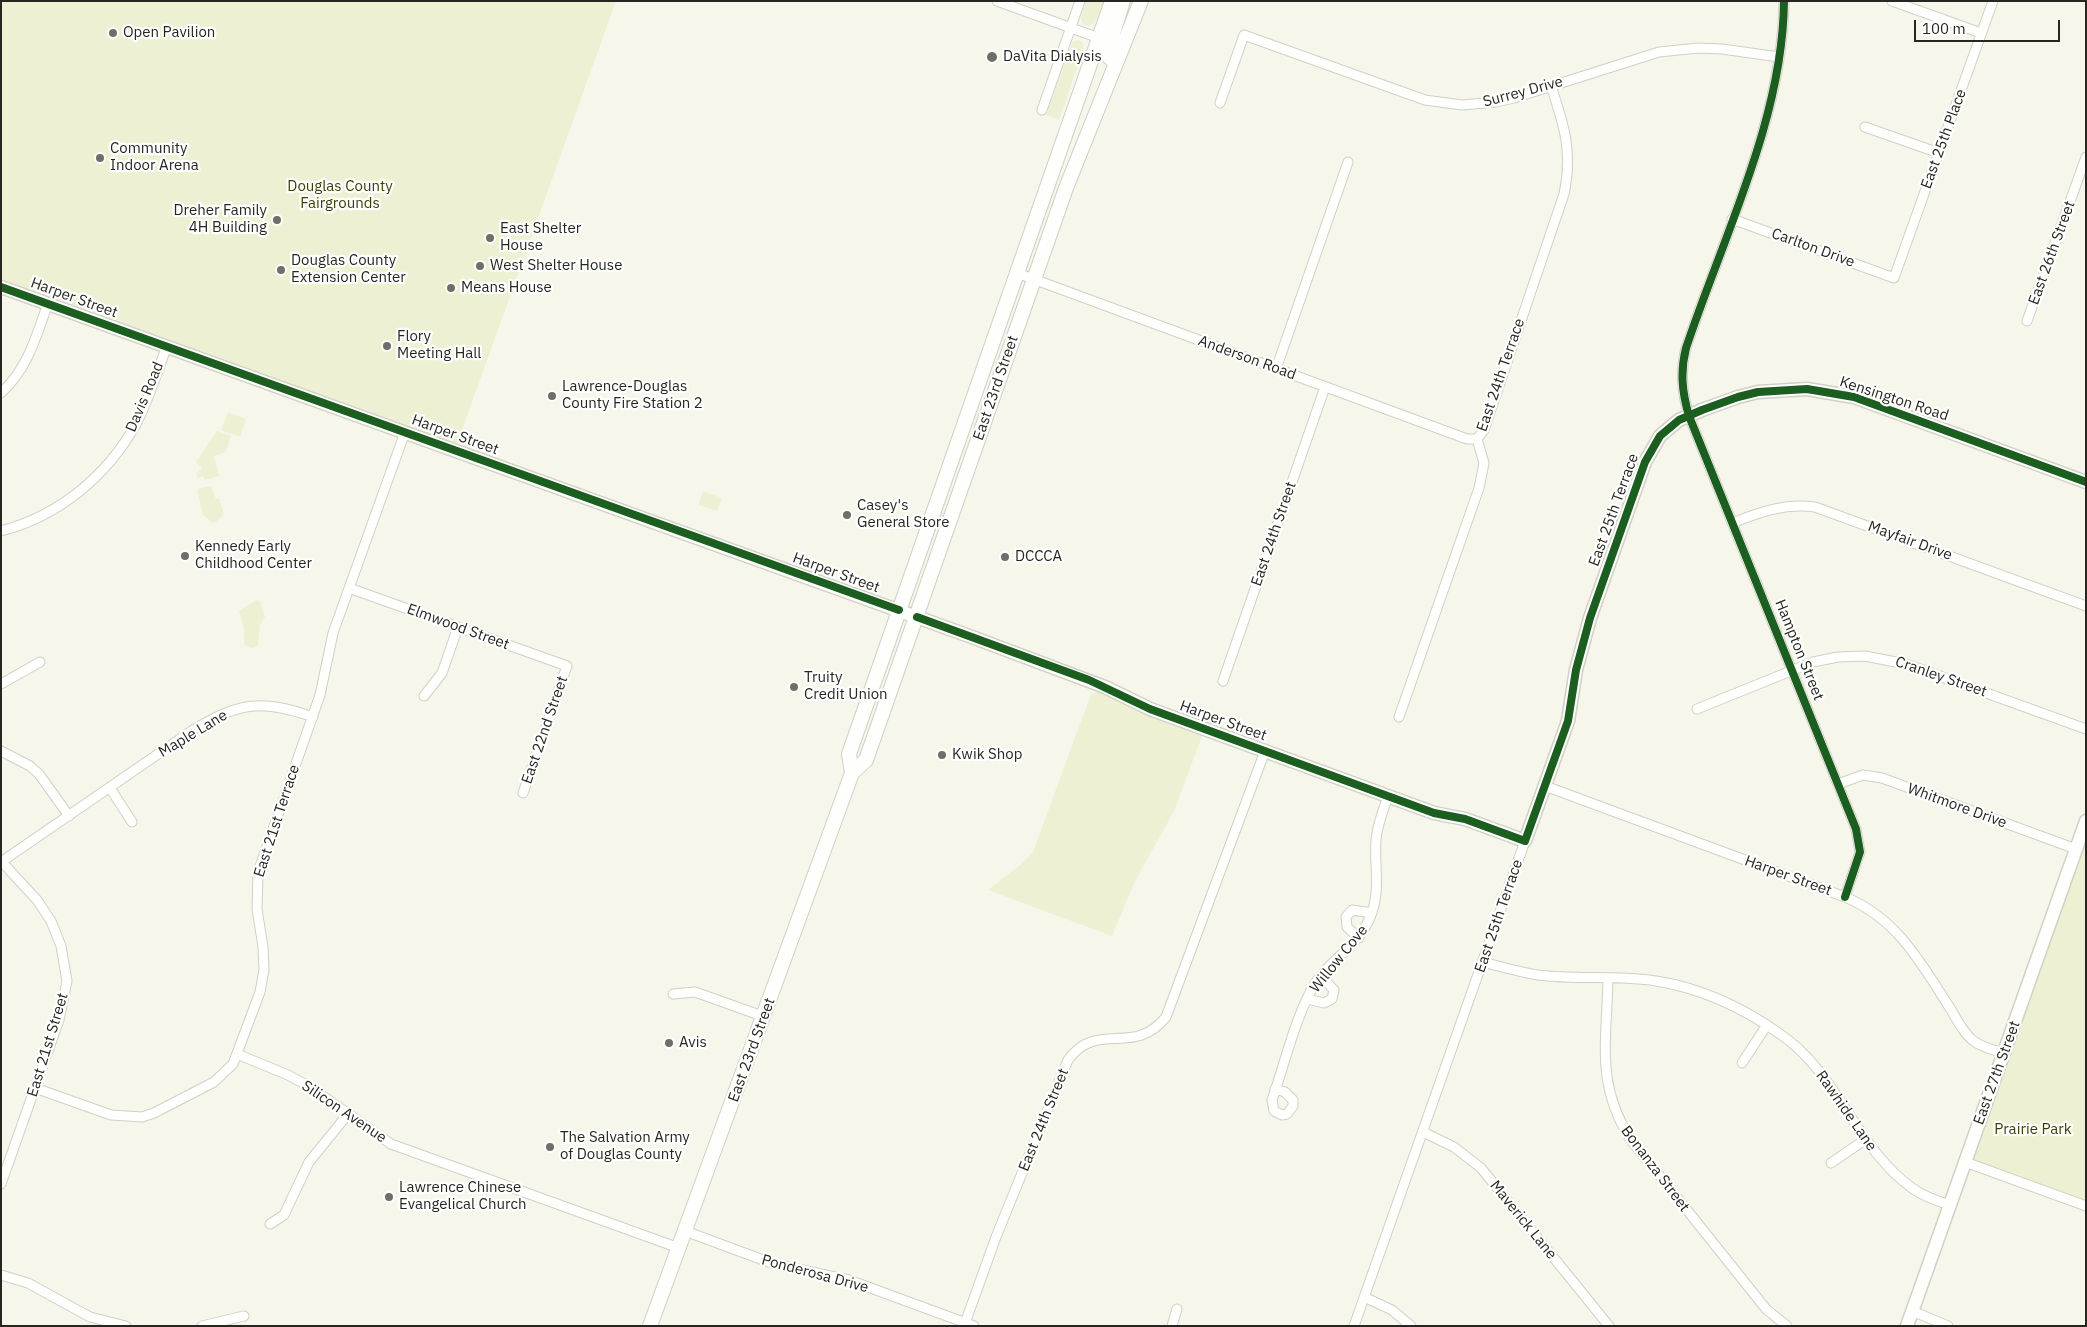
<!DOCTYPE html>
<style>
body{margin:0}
#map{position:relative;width:2087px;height:1327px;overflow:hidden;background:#f6f6eb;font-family:"IBM Plex Sans",sans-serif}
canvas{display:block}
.frame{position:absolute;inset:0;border:2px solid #262720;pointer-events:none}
.scale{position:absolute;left:1914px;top:20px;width:146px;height:22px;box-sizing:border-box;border:2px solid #262720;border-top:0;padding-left:6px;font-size:15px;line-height:18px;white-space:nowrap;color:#262720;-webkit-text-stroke:4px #fff;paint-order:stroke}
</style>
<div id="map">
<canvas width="2087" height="1327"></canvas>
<div class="frame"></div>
<div class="scale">100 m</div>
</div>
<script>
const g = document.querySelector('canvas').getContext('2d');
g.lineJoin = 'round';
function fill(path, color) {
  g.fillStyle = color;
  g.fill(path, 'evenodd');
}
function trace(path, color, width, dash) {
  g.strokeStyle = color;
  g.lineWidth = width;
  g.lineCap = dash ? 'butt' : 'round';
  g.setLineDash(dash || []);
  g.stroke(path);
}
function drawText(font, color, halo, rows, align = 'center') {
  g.font = font + ' "IBM Plex Sans",sans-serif';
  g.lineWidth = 4.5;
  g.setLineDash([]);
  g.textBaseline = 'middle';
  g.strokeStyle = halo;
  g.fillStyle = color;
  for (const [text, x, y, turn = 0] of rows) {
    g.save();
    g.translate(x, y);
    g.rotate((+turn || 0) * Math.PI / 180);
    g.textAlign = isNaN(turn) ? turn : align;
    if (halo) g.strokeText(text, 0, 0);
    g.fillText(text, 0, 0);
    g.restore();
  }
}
fill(new Path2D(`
 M1,1H616L457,444L1,279Z
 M1086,1H1104L1095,22L1089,26L1084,25L1081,19Z
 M1079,40L1083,43V51L1059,120L1046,115L1070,48L1073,42Z
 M228,412L246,419L240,437L221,430Z
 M217,431L231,436L226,452L214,456L219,476L205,480L203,476L198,478L196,472L202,469L196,462Z
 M211,486L216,499H219L224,514L216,522L213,523L203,515L197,489Z
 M703,491L722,498L717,511L698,505Z
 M257,600L260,602L265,617L260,625L258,646L251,648L244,645V628L239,611Z
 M1099,692L1136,711L1202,736L1174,811L1135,881L1112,936L988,890L1020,865L1033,852L1091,694Z
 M2086,821V1206L1965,1162Z`), '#eef0d3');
const street = new Path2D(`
 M997,1L1099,38
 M1784,1C1783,119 1723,237 1686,348C1680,372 1682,392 1689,416L1856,829L1860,852L1845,897
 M1892,1L1981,33
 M1220,103L1244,35L1425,100L1462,105L1496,102L1514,98L1659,52L1699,48L1722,49L1779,57
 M1042,110L1080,1
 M1865,127L1939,153
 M1732,219L1894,278L1993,1
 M1017,273L1467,439H1477
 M2027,321L2086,157
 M1276,369L1348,162
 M1,393C28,368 36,337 48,303
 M1477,439L1484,430L1564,194C1573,152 1564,125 1551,86
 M1732,523C1760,512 1785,503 1815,507L2086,606
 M1,531C59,516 107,476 136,424C149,400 157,372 167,346
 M349,588L567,666L523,793
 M1223,681L1325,387
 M1,684L40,662
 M424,696L442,673L458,627
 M1697,709L1813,662L1838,657L1865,656L1906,664L2086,729
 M1399,717L1479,488L1484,463L1477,439
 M1,751L30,766L39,774L69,816
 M1838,784L1863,775L1882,778L2076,849
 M1545,786L1845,897C1896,918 1920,961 1948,1005C1956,1017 1963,1034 1975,1042C1984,1048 1994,1050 2004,1053
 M110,788L132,822
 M1,862L193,730C240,702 261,699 313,717
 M1359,938L1347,927L1346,917L1352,910L1372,913
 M1483,962C1501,967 1520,972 1538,975C1577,980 1617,975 1656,981C1701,988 1742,1007 1780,1034C1838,1073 1856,1148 1912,1188C1923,1196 1937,1201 1950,1205
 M1608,978C1607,1041 1595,1084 1631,1140L1766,1309L1787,1326
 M673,994L695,992L765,1017
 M1307,999L1324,1003L1332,999L1334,990L1321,976
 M237,1054L288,1075L310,1087L391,1144L679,1248
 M1742,1063L1767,1025
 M35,1088L111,1115L142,1117L154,1113L214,1082L233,1064L260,992L264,970L263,947L257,909L258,872L320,695L333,633L405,432
 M1275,1089L1285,1092L1293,1100V1106L1287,1114L1282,1115L1274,1111L1272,1100C1285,1063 1295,1018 1314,985C1330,958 1359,947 1371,915C1381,889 1374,866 1376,840C1377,825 1383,811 1388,796
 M1423,1132L1454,1147L1481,1168L1609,1326
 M1965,1162L2086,1206
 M1831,1163L1866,1139
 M1,1184L59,1020L67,981L61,946L51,921L37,900L2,862
 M270,1224L284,1215L309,1162L348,1114
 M685,1231L774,1264L849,1280L974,1326
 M1,1275L28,1283L90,1317L126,1326
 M1364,1297L1392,1310L1411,1326
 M1912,1311L1948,1326
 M202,1326L244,1316
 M964,1326L996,1237L1068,1060C1098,1019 1133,1058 1166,1017L1265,751
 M1172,1326L1177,1309
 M1354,1326L1525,841`);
const secondary = new Path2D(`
 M1,287L972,637L1105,687L1150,709L1434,813L1465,819L1525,841L1568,721L1576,670L1590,618L1645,462L1660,436L1679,420L1702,410L1738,397L1758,392L1807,389L1854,397L2086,482
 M1907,1326L2086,821`);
const primary = new Path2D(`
 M1116,63L1109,57L1108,49L1123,1
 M852,773L849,754L1112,1
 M650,1326L852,773L866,760L1066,188L1141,1`);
trace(street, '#d0d0c7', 11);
trace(secondary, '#d0d0c7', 15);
trace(primary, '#d0d0c7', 16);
trace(street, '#fefefc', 9);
trace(secondary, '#fefefc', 12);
trace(primary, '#fefefc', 14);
trace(new Path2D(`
 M1784,1C1783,119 1723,237 1686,348C1680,372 1682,392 1689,416L1856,829L1860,852L1845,897
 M1,287L899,610
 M917,617L1089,680L1150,709L1434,813L1465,819L1525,841L1568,721L1576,670L1590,618L1645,462L1660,436L1679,420L1702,410L1738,397L1758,392L1807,389L1854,397L2086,482`), '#1b5e20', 8);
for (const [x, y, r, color] of [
 [113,33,5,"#6f6f67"],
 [992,57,6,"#6f6f67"],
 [100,158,5,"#6f6f67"],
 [277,220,5,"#6f6f67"],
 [490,238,5,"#6f6f67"],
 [480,266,5,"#6f6f67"],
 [281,270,5,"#6f6f67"],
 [451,288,5,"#6f6f67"],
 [387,346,5,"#6f6f67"],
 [552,396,5,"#6f6f67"],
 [847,515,5,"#6f6f67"],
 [185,556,5,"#6f6f67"],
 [1005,557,5,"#6f6f67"],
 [794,687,5,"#6f6f67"],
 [942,755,5,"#6f6f67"],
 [669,1043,5,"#6f6f67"],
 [550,1147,5,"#6f6f67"],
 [389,1197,5,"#6f6f67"]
]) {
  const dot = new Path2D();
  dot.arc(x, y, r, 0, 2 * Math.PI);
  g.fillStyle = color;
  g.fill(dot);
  trace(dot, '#fff', 2);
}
drawText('15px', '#262720', '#fff', [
 ["Open Pavilion",123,33],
 ["DaVita Dialysis",1003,57],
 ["Community",110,149],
 ["Indoor Arena",110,166],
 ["Dreher Family",267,211,"right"],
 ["4H Building",267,228,"right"],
 ["East Shelter",500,229],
 ["House",500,246],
 ["Douglas County",291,261],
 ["Extension Center",291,278],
 ["West Shelter House",490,266],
 ["Means House",461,288],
 ["Flory",397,337],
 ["Meeting Hall",397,354],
 ["Lawrence-Douglas",562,387],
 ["County Fire Station 2",562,404],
 ["Casey's",857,506],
 ["General Store",857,523],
 ["Kennedy Early",195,547],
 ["Childhood Center",195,564],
 ["DCCCA",1015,557],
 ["Truity",804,678],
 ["Credit Union",804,695],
 ["Kwik Shop",952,755],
 ["Avis",679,1043],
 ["The Salvation Army",560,1138],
 ["of Douglas County",560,1155],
 ["Lawrence Chinese",399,1188],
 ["Evangelical Church",399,1205]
], 'left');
drawText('15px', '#262720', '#fff', [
 ["Surrey Drive",1523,92,-15],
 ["East 25th Place",1944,139,-70],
 ["Carlton Drive",1813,248,20],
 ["East 26th Street",2052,253,-70],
 ["Harper Street",74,298,20],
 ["Anderson Road",1247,358,20],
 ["East 24th Terrace",1501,375,-71],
 ["East 23rd Street",996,388,-71],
 ["Davis Road",145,397,-67],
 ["Kensington Road",1894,399,18],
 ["Harper Street",455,435,20],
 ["East 25th Terrace",1614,510,-70],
 ["East 24th Street",1274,534,-71],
 ["Mayfair Drive",1910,541,20],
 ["Harper Street",836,573,20],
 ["Elmwood Street",458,627,20],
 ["Hampton Street",1799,650,68],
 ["Cranley Street",1941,677,19],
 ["Harper Street",1223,721,20],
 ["East 22nd Street",545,730,-71],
 ["Maple Lane",193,734,-31],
 ["Whitmore Drive",1957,806,20],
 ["East 21st Terrace",277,821,-72],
 ["Harper Street",1788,876,20],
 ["East 25th Terrace",1499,916,-71],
 ["Willow Cove",1339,959,-51],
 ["East 21st Street",48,1045,-73],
 ["East 23rd Street",752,1050,-70],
 ["East 27th Street",1997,1073,-70],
 ["Rawhide Lane",1846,1111,55],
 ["Silicon Avenue",344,1112,34],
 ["East 24th Street",1044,1120,-68],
 ["Bonanza Street",1655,1169,53],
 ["Maverick Lane",1523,1220,51],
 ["Ponderosa Drive",815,1274,15]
]);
drawText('15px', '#3d3f05', '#fff', [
 ["Douglas County",340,187],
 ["Fairgrounds",340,204],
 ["Prairie Park",2033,1130]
]);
</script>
